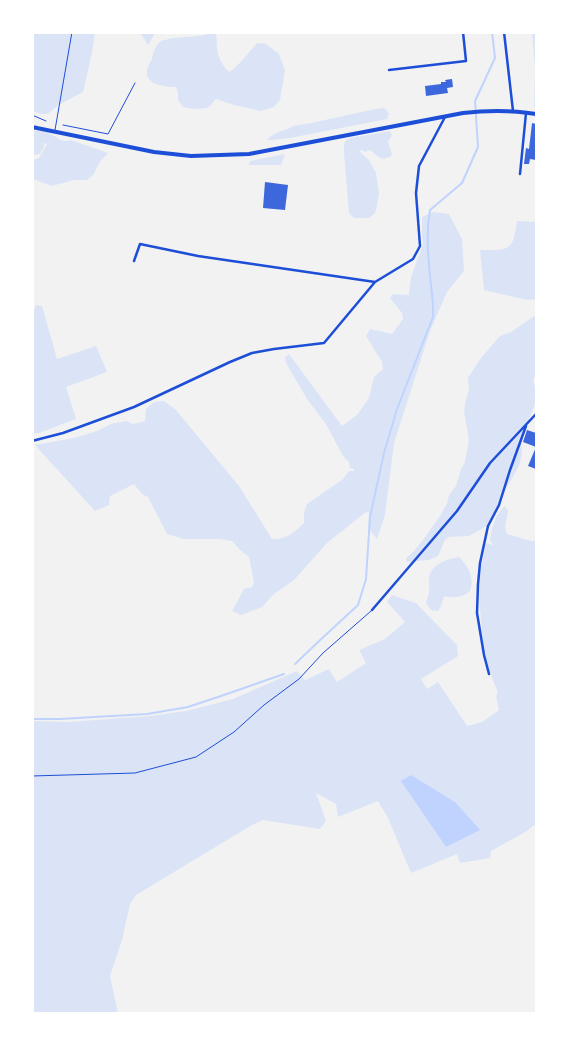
<!DOCTYPE html>
<style>
body{margin:0}
#map{position:relative;width:569px;height:1046px;overflow:hidden;background:#f2f2f2;font-family:Barlow,sans-serif}
canvas{display:block}
.frame{position:absolute;inset:0;border:34px solid #fff;pointer-events:none}
</style>
<div id="map">
<canvas width="569" height="1046"></canvas>
<div class="frame"></div>
</div>
<script>
const g = document.querySelector('canvas').getContext('2d');
g.lineJoin = 'round';
function fill(path, color) {
  g.fillStyle = color;
  g.fill(path, 'evenodd');
}
function trace(path, color, width, dash) {
  g.strokeStyle = color;
  g.lineWidth = width;
  g.lineCap = dash ? 'butt' : 'round';
  g.setLineDash(dash || []);
  g.stroke(path);
}
fill(new Path2D(`
 M208,32L215,33C218,38 216,42 217,48C217,55 224,69 230,72C240,64 248,53 257,43L266,44L279,54L285,70L280,100L274,107L261,111L234,105L216,99L211,105L207,108L194,109L183,107L178,100V93L176,87C166,87 144,85 147,70C148,66 150,63 152,59C153,53 155,46 160,42C167,37 195,37 205,35Z
 M32,33H95L92,53L83,92L58,105L48,114H41L33,111Z
 M140,33H155L148,45Z
 M532,33H536V107H534L535,69Z
 M385,108L389,114L387,119L290,138L272,140H268L267,139L278,132L288,129L293,126L311,123L375,109Z
 M33,130C38,132 44,130 48,133C57,136 61,144 71,140L108,153L99,163L94,174L87,180H74L52,186L33,179V160L39,158L47,144L44,143V147L40,154L33,155Z
 M390,131L392,136L388,141C389,146 391,150 392,155C383,163 377,156 370,150L365,152L362,150L359,151L369,160L376,173L379,193L377,206L375,213L369,218H354L349,213L344,153V146L345,141L350,138Z
 M285,154L281,165H249L250,161Z
 M433,212L449,214L462,239L464,271L447,292L430,331L394,443L385,515L377,539L368,528L369,513L366,512L327,543L294,580L274,594L262,607L241,615L232,611L244,589L252,587L254,582L249,557L239,549L232,541L220,539H184L167,534L148,497L142,494L134,484L110,496L109,505L95,511L35,445L74,438L97,431L111,424L126,421L133,424L145,421L146,409L154,402L164,401L176,410L239,486L272,539C288,539 293,533 304,523V513L307,504L343,479L349,471H354V469L350,468L349,462L343,456L326,424L307,399L286,363L285,357L289,354L342,426L357,415L369,398L374,377L383,369L382,362L366,336L370,329L392,334L403,319L402,313L390,298L393,294L409,295L411,277L423,244L422,236V217Z
 M517,221L536,222V299L527,300L484,290L480,250C509,250 513,252 517,221Z
 M36,305L42,306L57,359L96,346L107,372L66,387L76,419L39,433H33L32,315Z
 M536,315V371L533,381L536,390V401L521,440L522,453L519,466L502,496L489,524L480,530L469,536L449,537L445,540L438,556L429,560L407,562L406,558L414,551L425,537L440,516L447,503L449,495L456,486L461,469L465,462L469,440L464,411L466,399L469,390L468,378L473,370L481,358L500,336L511,332Z
 M505,506L508,511L505,528L507,534L531,541H536V828L534,825L527,831L491,851L490,858L460,863L457,854L411,873L388,818L378,801L338,817L336,804L316,793L326,821L320,829L263,820L252,825L136,895L130,904L122,940L110,976L118,1013L33,1014V721L68,722L150,716L186,711L233,699L297,671L305,680L329,669L337,682L366,663L359,650L385,639L405,622L387,602L392,595L416,603L457,645L458,656L421,679L427,689L438,682L467,726L482,722L499,710L496,696L498,693L489,670L483,645L478,584L486,543L494,545L490,541C491,529 495,514 505,506Z
 M459,557C468,566 475,578 470,591C466,594 461,597 456,597C451,598 448,596 444,597L440,608L438,611L431,610L426,603C427,599 429,595 429,591C430,587 428,583 429,579C430,564 447,559 459,557Z`), '#dbe4f7');
fill(new Path2D(`
 M411,775L455,802L480,830L446,847L401,781Z`), '#bfd3fe');
trace(new Path2D(`
 M295,664L318,642L358,605L366,579L370,517L384,453L397,409L433,317C434,299 430,283 429,265C427,246 427,228 430,210L462,183L478,147L475,101L495,58L492,32
 M32,719H60L147,714L188,707L221,696L284,674`), '#bfd3fe', 2);
fill(new Path2D(`
 M452,79L453,87L447,88L448,93L426,96L425,86L441,84V82H446L445,80Z
 M532,123L536,124V160L530,159L529,164H524L526,148L529,149Z
 M265,182L288,185L285,210L263,208Z
 M527,430L536,433V469L528,466L536,447L523,442Z`), '#3d67dc');
trace(new Path2D(`
 M63,125L108,134L135,83`), '#1d4ed8', 1);
trace(new Path2D(`
 M32,115L46,121
 M55,130L72,32
 M32,776L135,773L196,757L234,732L264,705L299,679L323,653L371,611`), '#1d4ed8', 1);
trace(new Path2D(`
 M504,32L513,111
 M389,70L466,61L463,32
 M520,174L526,113
 M134,261L140,244L198,256L375,282
 M32,441L63,433L134,407L230,362L252,353L274,349L324,343L375,282L413,259L420,246L416,193L419,166L445,117
 M372,610L457,511L490,463L536,414
 M489,674L484,655L477,613L478,584L480,563L488,526L499,505L510,470L526,426`), '#1d4ed8', 2.5);
trace(new Path2D(`
 M32,127L154,152L191,156L249,154L463,113C488,110 512,110 536,114`), '#1d4ed8', 4);
</script>
